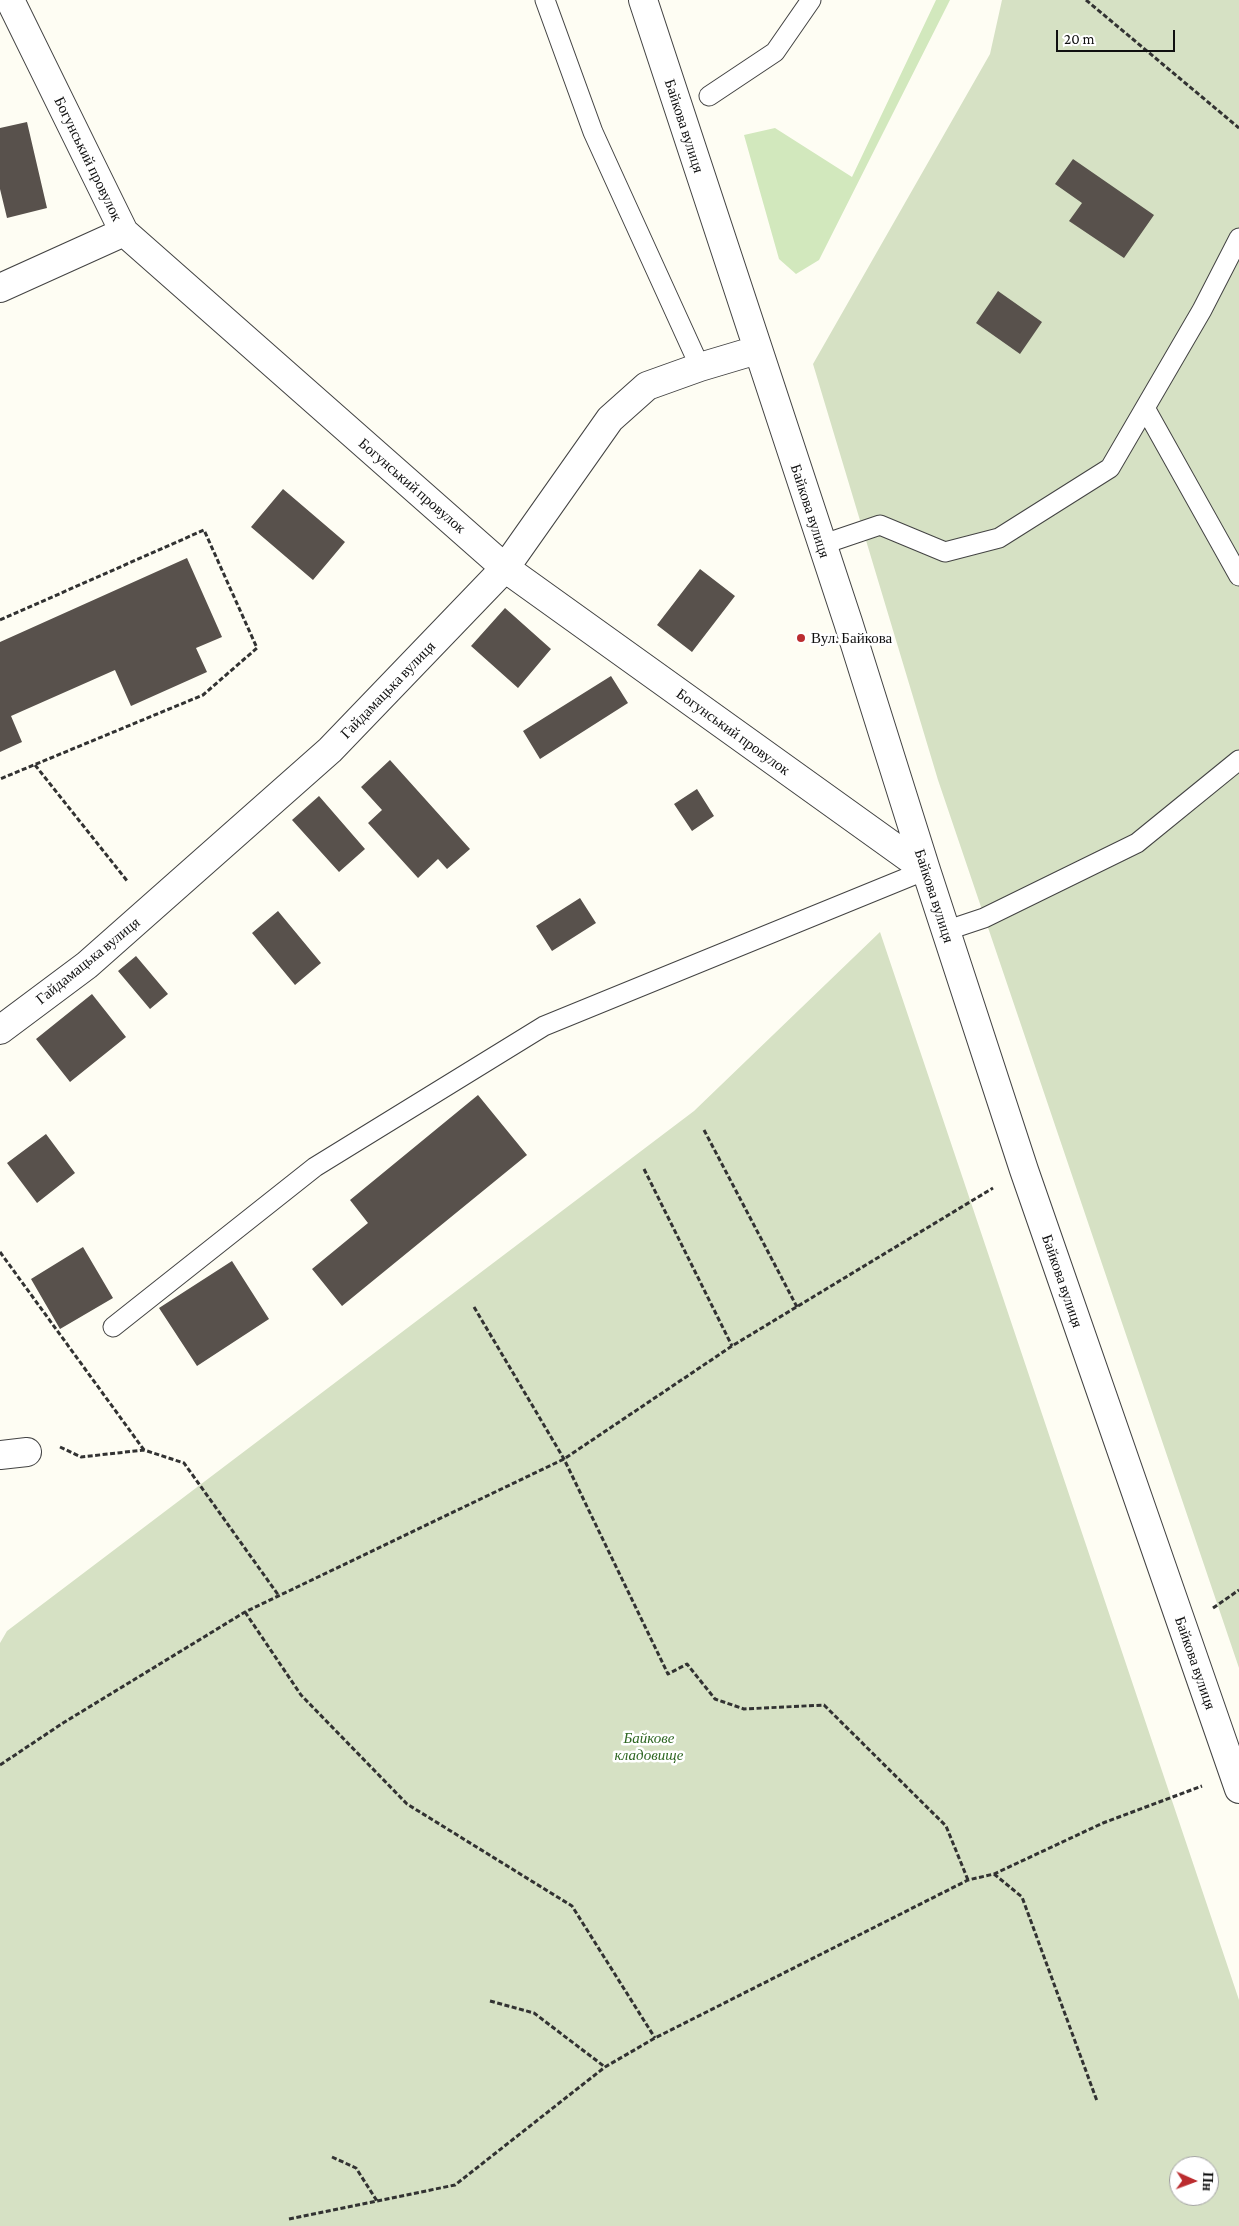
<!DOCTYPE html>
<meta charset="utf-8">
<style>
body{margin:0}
#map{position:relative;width:1239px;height:2226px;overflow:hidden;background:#fefdf3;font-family:"Crimson Pro",serif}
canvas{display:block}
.north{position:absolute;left:1169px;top:2156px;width:50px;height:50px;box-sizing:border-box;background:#fff;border:1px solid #9f9f9f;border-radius:50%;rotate:92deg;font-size:14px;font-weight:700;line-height:20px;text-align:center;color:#101010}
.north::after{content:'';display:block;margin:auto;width:18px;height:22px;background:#bb2c2f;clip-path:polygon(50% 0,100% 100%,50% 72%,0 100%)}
.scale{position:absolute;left:1056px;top:30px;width:119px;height:22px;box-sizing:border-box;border:2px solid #101010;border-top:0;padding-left:6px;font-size:15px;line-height:18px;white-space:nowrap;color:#101010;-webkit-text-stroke:4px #fff;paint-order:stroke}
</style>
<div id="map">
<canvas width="1239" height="2226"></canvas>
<div class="north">Пн</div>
<div class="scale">20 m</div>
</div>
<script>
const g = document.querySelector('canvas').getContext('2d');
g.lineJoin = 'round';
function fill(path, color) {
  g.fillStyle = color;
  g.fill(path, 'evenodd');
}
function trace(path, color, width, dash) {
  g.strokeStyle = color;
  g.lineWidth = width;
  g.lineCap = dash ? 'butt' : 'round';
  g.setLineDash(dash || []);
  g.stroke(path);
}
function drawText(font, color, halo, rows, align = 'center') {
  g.font = font + ' "Crimson Pro",serif';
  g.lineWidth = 5;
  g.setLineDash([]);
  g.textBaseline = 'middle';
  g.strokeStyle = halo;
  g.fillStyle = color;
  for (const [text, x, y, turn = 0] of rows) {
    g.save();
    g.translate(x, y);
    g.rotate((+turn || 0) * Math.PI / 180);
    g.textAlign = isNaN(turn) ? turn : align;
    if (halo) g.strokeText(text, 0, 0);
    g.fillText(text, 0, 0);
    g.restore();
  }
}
fill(new Path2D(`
 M936,0H950L819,260L796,274L779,259L744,135L775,128L852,177Z`), '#d2e8bd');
fill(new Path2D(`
 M1002,0H1239V1668L938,780L813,364L990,54Z
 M880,932L1239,2000V2226H0V1643L7,1631L694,1111ZM1179,2166H1209V2196H1179Z`), '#d6e1c4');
fill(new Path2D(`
 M27,122L47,208L7,218L0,189V128Z
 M1073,159L1154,215L1124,258L1069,221L1082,203L1055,184Z
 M998,291L1042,322L1020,354L976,323Z
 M283,489L345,542L313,580L251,527Z
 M187,558L222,637L196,648L207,672L131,706L115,670L11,716L22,742L0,752V642Z
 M700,569L735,596L692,652L657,625Z
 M505,608L551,649L518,688L471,646Z
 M611,676L628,703L540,759L523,731Z
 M390,760L470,849L447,869L438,859L418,878L368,823L382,810L361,787Z
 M697,789L714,816L692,831L674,804Z
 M319,796L365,849L339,872L292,820Z
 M580,898L596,923L552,951L536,926Z
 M278,911L321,963L295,985L252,933Z
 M136,956L168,994L150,1009L118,971Z
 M92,994L126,1037L70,1082L36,1039Z
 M478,1095L527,1155L342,1306L312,1269L368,1223L350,1200Z
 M46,1134L75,1173L37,1203L7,1163Z
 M83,1247L113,1298L60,1329L31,1279Z
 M232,1261L269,1319L197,1366L159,1308Z`), '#58514c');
const lane = new Path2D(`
 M545,0L593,132L700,367
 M709,96L775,52L811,0
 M1145,408L1239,576
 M821,545L880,525L945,552L999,538L1110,468L1202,310L1239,238
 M945,931L984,918L1137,843L1239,760
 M113,1327L315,1167L544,1026L926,870`);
const street = new Path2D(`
 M10,0L124,232L505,568L926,870
 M643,0L848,622L926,870L1024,1170L1239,1789
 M0,288L124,232
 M0,1030L87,965L330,750L505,568L610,419L647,386L700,367L757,350
 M0,1455L27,1452`);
trace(lane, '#434343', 21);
trace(street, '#434343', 30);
trace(new Path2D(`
 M1086,0L1239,128
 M0,620L204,530L257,648L203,695L0,779
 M35,765L128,882
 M704,1130L797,1307
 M644,1169L732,1346
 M0,1252L144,1450
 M474,1307L564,1459L668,1674L687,1664L715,1699L744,1709L824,1705L946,1826L968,1880
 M60,1447L81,1457L144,1450L184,1463L279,1596
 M1213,1608L1239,1590
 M245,1612L301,1695L407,1804L572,1906L655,2038
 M0,1765L63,1723L245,1612L564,1459L732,1346L993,1188
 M994,1874L1022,1897L1097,2101
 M490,2001L534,2013L605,2067
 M332,2157L356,2168L377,2201
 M289,2219L455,2185L605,2067L655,2038L968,1880L994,1874L1103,1823L1202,1786`), '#323232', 3, [5, 2.5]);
trace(lane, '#fff', 19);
trace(street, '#fff', 28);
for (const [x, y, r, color] of [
 [801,638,5,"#bb2c2f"]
]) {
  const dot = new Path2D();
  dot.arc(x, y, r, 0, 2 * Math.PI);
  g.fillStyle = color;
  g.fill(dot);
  trace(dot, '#fff', 2);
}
drawText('15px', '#101010', '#fff', [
 ["Байкова вулиця",684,126,72],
 ["Богунський провулок",88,159,64],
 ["Богунський провулок",412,486,41],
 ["Байкова вулиця",810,511,72],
 ["Гайдамацька вулиця",388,690,-46],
 ["Богунський провулок",733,732,36],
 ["Байкова вулиця",934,896,72],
 ["Гайдамацька вулиця",88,961,-39],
 ["Байкова вулиця",1062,1281,71],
 ["Байкова вулиця",1195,1663,71]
]);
drawText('15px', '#101010', '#fff', [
 ["Вул. Байкова",811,638]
], 'left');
drawText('italic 15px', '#2e6622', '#fff', [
 ["Байкове",649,1738],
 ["кладовище",649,1755]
]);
</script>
